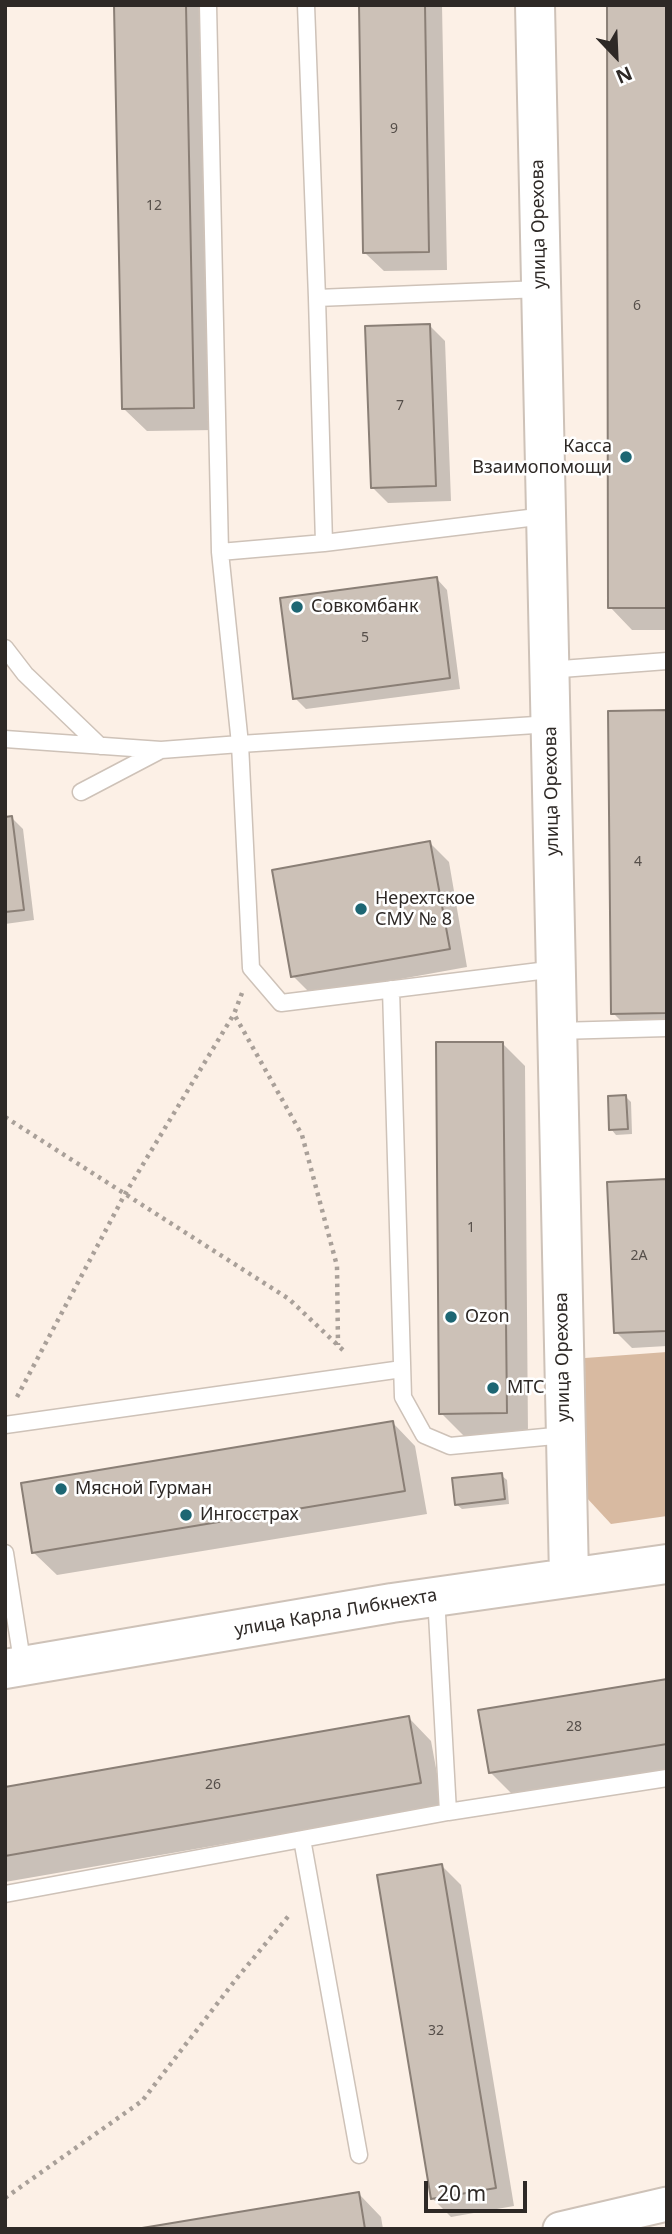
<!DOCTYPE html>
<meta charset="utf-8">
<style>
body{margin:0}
#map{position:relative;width:672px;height:2234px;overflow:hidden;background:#fcf0e6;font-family:"Noto Sans",sans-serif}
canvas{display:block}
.frame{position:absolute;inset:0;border:7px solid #2e2926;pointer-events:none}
.north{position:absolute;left:581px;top:21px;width:70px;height:70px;-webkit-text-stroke:5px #fff;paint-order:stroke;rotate:157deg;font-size:19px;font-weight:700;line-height:28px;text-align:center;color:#2e2926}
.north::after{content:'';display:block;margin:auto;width:24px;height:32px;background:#2e2926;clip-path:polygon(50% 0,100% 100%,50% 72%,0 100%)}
.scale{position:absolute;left:424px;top:2181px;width:103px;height:32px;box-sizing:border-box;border:4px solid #2e2926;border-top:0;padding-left:9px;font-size:21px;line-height:24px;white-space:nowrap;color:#2e2926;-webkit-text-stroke:5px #fff;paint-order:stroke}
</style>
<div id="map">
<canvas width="672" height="2234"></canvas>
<div class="frame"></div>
<div class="north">N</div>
<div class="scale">20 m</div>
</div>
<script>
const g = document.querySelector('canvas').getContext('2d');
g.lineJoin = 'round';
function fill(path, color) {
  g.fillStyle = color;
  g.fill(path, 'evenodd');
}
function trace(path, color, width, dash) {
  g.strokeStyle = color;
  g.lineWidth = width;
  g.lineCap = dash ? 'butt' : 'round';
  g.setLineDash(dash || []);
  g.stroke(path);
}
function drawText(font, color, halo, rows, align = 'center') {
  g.font = font + ' "Noto Sans",sans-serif';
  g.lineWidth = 5;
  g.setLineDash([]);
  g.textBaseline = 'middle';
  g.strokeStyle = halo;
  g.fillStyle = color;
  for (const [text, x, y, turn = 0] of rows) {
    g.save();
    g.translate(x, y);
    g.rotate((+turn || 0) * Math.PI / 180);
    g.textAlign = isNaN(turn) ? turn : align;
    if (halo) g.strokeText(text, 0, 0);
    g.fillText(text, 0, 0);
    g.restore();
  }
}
fill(new Path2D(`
 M667,1352V1516L611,1524L586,1497L585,1358Z`), '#d8baa1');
fill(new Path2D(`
 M116,5H207L216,430L147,431L124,409Z
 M361,5H442L447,270L384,271L365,253Z
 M667,5V630H632L610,607Z
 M429,325L445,341L451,501L388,503L372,487Z
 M437,579L447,590L460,689L306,709L295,698Z
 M667,712V1032H632L613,1013Z
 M12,818L23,829L34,920L5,924V819Z
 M430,843L449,862L467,967L312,995L293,976Z
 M502,1043L525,1066L528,1435L464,1436L441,1413Z
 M626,1097L631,1102L632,1134L616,1135L611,1129Z
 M667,1181V1346L632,1348L616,1332Z
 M393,1423L415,1446L427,1514L57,1575L34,1553Z
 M501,1475L507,1480L509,1504L462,1509L456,1504Z
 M667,1681V1770L513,1795L490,1772Z
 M409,1718L431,1741L443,1806L5,1882V1789Z
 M442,1866L461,1885L514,2206L451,2217L432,2198Z
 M359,2194L381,2217L383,2229H147Z`), '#0003');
const building = new Path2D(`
 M114,5H186L194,408L122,409Z
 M359,5H425L429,252L363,253Z
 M607,5H667V608H608Z
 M430,324L436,486L371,488L365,326Z
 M437,577L450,678L293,699L280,598Z
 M667,710V1013L611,1014L608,711Z
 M12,816L24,910L5,912V817Z
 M430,841L450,949L291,977L272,870Z
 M436,1042H503L507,1413L439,1414Z
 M626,1095L628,1129L609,1130L608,1096Z
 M667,1179V1331L614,1333L607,1182Z
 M393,1421L405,1491L32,1553L21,1483Z
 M502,1473L505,1499L455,1505L452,1478Z
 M667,1679V1744L489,1773L478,1710Z
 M409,1716L421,1783L5,1856V1787Z
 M442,1864L496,2188L431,2199L377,1875Z
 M359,2192L365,2229H136Z`);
fill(building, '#ccc1b7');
trace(building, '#8a7f76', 2);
const lane = new Path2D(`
 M208,5L220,552
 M306,5L317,298
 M545,516L324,543L220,552L240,744L551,724
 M324,543L317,298L541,289
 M5,648L25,674L100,746
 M548,670L667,661
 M5,739L161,750
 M81,792L161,750L240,744L251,968L281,1003L556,969
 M391,989L403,1397L424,1435L450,1446L565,1435
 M557,1031L667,1028
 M5,1425L402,1369
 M5,1553L23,1667
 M448,1812L667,1778
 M302,1839L359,2155
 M5,1894L448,1812L436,1596`);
const street = new Path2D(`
 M560,2229L667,2204`);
const secondary = new Path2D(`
 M535,5L569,1576
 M5,1669L392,1603L667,1564`);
trace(lane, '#cec2b8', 19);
trace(street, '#cec2b8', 37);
trace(secondary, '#cec2b8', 42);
trace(new Path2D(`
 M242,993L234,1014L302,1135L337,1266L338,1345
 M5,1117L289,1299L345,1352
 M17,1397L125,1194L234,1014
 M5,2198L142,2101L237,1978L291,1913`), '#a9a099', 4.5, [3.5, 5]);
trace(lane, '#fff', 16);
trace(street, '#fff', 33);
trace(secondary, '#fff', 38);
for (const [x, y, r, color] of [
 [626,457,7,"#1d6673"],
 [297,607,7,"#1d6673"],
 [361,909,7,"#1d6673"],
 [451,1317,7,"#1d6673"],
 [493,1388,7,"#1d6673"],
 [61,1489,7,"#1d6673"],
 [186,1515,7,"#1d6673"]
]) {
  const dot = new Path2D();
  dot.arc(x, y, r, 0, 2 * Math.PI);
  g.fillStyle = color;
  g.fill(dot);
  trace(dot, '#fff', 2.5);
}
drawText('14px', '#564f4a', null, [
 ["9",394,129],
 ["12",154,206],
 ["6",637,306],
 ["7",400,406],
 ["5",365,638],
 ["4",638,862],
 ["1",471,1228],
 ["2А",639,1256],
 ["28",574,1727],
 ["26",213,1785],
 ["32",436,2031]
]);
drawText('18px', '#2e2926', '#fff', [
 ["улица Орехова",539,224,-91],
 ["улица Орехова",552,791,-91],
 ["улица Орехова",563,1357,-91],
 ["улица Карла Либкнехта",336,1613,-10]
]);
drawText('18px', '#2e2926', '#fff', [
 ["Касса",612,447,"right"],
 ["Взаимопомощи",612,468,"right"],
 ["Совкомбанк",311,607],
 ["Нерехтское",375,899],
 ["СМУ № 8",375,920],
 ["Ozon",465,1317],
 ["МТС",507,1388],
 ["Мясной Гурман",75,1489],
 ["Ингосстрах",200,1515]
], 'left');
</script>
